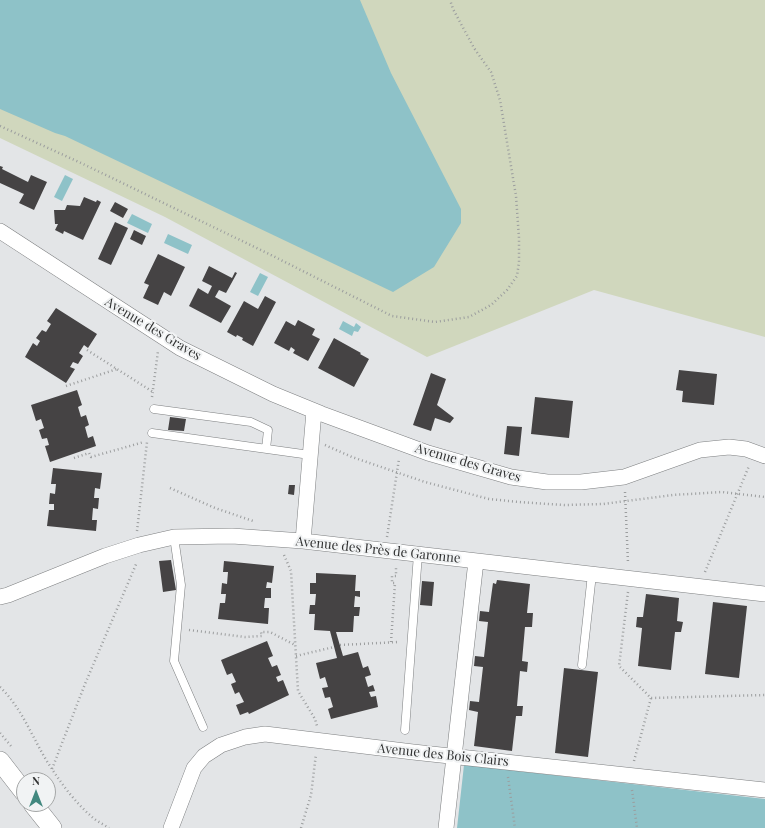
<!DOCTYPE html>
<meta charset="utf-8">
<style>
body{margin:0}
#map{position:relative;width:765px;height:828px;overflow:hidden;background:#e3e5e7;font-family:"Playfair Display",serif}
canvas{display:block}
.north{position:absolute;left:16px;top:772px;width:40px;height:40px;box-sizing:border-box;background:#f1f3f4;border:1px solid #a4a6a6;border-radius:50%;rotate:0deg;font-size:11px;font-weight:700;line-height:16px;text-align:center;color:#313232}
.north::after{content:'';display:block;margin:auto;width:14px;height:18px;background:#42887f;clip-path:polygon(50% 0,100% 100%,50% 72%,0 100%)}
</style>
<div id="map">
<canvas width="765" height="828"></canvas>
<div class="north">N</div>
</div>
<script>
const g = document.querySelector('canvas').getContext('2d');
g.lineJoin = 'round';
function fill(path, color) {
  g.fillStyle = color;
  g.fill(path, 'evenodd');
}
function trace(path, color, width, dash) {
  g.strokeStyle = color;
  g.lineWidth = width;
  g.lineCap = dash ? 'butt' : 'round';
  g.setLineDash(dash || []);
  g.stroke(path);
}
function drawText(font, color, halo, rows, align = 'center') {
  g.font = font + ' "Playfair Display",serif';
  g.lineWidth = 4;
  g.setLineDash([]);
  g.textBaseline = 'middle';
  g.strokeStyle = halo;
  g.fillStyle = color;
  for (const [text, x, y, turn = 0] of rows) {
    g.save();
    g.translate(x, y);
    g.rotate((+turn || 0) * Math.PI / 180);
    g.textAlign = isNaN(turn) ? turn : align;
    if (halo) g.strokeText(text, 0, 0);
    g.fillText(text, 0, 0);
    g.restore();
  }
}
fill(new Path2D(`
 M0,0H765V337L594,290L427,357L165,217L0,138Z`), '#d0d7bd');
fill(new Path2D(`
 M0,0H360L391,73L461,209V223L434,267L393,292L65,136L55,133L0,109Z
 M65,175L73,179L62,201L54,197Z
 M132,214L152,224L148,233L127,223Z
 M168,234L192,245L188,254L164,243Z
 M260,273L268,277L258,296L250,292Z
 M343,321L354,327L356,323L361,327L358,332L354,331L352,336L339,329Z
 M464,765L765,799V828H457Z`), '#8ec2c8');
fill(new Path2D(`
 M0,166L3,167L2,169L28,182L31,175L47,182L34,210L19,203L24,194L0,183Z
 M84,197L96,202L97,200L101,202L83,240L64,231L63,234L55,230L58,224H55L54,210H65L67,205L80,206Z
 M115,202L128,209L123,218L110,211Z
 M115,222L128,228L111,265L98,259Z
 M134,230L146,236L142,245L130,239Z
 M158,254L185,267L171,296L164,292L158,305L143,298L149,285L144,283Z
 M209,266L232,278L235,272L237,273L226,293L219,290L215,297L231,306L221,323L189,306L198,288L208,294L212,286L202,281Z
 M265,296L276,302L253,346L242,340L243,338L237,335L236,337L227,332L244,301L258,309Z
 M56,308L97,334L88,348L84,345L79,353L83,356L78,364L73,362L70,367L75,369L66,383L25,357L33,343L37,346L40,341L36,338L42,330L46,332L51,324L47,321Z
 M298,320L315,329L312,335L320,339L308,361L293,353L295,350L291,347L289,351L274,343L286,321L295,326Z
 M334,338L361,353L360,354L369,359L354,387L318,368Z
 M679,370L717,374L714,405L682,402L683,391L676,390Z
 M431,373L446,379L437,405L454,418L450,423L435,418L431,431L413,425Z
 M77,390L82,405L78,407L81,417L86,415L89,425L85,427L88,438L93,436L96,446L50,462L45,446L49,445L47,438L42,439L39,430L44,428L41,419L36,421L31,405Z
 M535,397L573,401L569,438L531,434Z
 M170,417L186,419L184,431L168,430Z
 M507,426L522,427L519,456L504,454Z
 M53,468L102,473L100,489L95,488L94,498H99L98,509L93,508L92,520H97L96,531L47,526L49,510H54V504H49L50,493L55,494L56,484H51Z
 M289,485H295L294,495L288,494Z
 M171,560L176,590L163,592L159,561Z
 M224,561L274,566L272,583L267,582L266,588H271V598H265L264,608H269L268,624L218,619L220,603H225L226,594H221L222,583L227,584L228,572H223Z
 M316,573L356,575L355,591H360V597L355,596L354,607H360L359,616H354L353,632H336L343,656L358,652L363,668L368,666L371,675L365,677L368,687L373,685L375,691L369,692L371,697L376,696L378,707L331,719L328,709L333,707L330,697L325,698L322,688L328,687L325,677L320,679L316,663L337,658L330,631L314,630L315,614H309L310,605H315L316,594H310V583H316Z
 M497,580L530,584L527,613H533L532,627H525L522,661L528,662L527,672L520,671L517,706H523L522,716H516L512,751L474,746L478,712L469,710L470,701L479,702L483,667L474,666L475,656L484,657L488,622L479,621L480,611L489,612L493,583L496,584Z
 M422,581L434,582L432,606L420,605Z
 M646,594L679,598L677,621L683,622L681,632H675L671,670L638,666L642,628L636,627L637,617H643Z
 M713,602L747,606L739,678L705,674Z
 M267,641L273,656L268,658L272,667L277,665L281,675L276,677L278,682L283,680L289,695L249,714L248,712L240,715L236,705L244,702L239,692L235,694L231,684L236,682L232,673L227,675L221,660Z
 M564,668L598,672L588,757L555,753Z`), '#454344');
const service = new Path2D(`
 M154,409L251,422L268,430L266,449
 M152,433L310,455
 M174,537L181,585L174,661L203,727
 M582,665L592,574
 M405,730L418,554`);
const minor = new Path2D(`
 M0,231L180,348L273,394L322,414L428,453L473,466L511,477L547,482H581L624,477L700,450L729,447L746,449L765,456
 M303,541L314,411
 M0,597L8,595L105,556L139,545L174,537L232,536L303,541L765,594
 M171,828L194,768L204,756L221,745L245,737L265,734L413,752L765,790
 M446,828L476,561`);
const tertiary = new Path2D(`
 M0,761L24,792
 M33,804L52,828`);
trace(service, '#7d7f80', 9);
trace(minor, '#7d7f80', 16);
trace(tertiary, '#7d7f80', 20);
trace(new Path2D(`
 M0,126L81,163L271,255L392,316L435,322L469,317L491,305L507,290L517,276L519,262V238L516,196L500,100L491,72L474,48L453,9L450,0
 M87,350L153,392
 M66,386L117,369
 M152,397L158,351
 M325,445L352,457L425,482L489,499L519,502L564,505L603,504L673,495L722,492L765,497
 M74,458L89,453L91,457L144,442
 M170,488L215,508L253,521
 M625,492L628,563
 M137,531L147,442
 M387,537L399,459
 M284,555L291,571L298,691L315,719L317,726
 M705,572L749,466
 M628,592L619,666L651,698L765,695
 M189,630L245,637L262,636L261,632H270L295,645
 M391,642L395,583H392V576H396V566
 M340,645L399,642
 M296,656L334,647
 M0,687C24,710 34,743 52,769C63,786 76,803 91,816C96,821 103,824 109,828
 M0,733L11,746
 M634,761L651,698
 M52,769L85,684L137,562
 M508,777L515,828
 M632,790L637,828
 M301,828L311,795L316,754`), '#9b9d9e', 2.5, [1, 3]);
trace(service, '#fff', 8);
trace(minor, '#fff', 15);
trace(tertiary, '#fff', 19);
drawText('13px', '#313232', '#f1f3f4', [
 ["Avenue des Graves",153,329,31],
 ["Avenue des Graves",468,463,16],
 ["Avenue des Près de Garonne",378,550,6],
 ["Avenue des Bois Clairs",443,755,6]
]);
</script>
